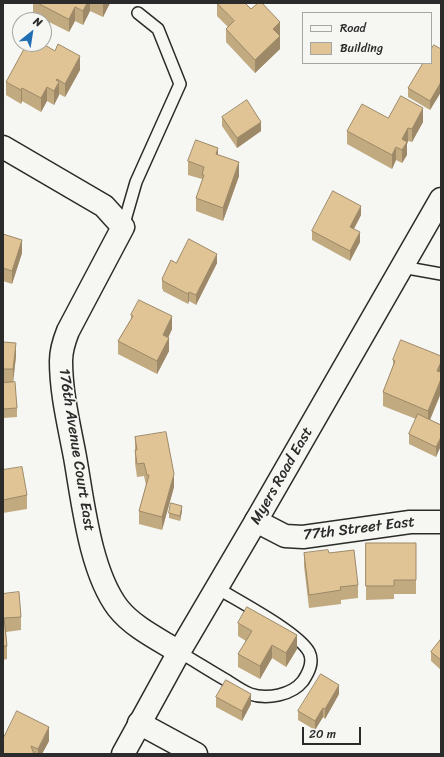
<!DOCTYPE html>
<style>
body{margin:0}
#map{position:relative;width:444px;height:757px;overflow:hidden;background:#f6f6f2;font-family:Sriracha,sans-serif}
canvas{display:block}
.frame{position:absolute;inset:0;border:4px solid #2b2b2b;pointer-events:none}
.legend{position:absolute;left:302px;top:12px;width:130px;height:52px;box-sizing:border-box;background:#f6f6f2;border:1px solid #a5a5a2;margin:0;padding:5px 7px;list-style:none;font-size:12px;color:#2b2b2b}
.legend li{display:flex;align-items:center;gap:8px;height:20px}
.legend b{width:20px;border:1px solid #a5a5a2}
.north{position:absolute;left:12px;top:12px;width:40px;height:40px;box-sizing:border-box;background:#f6f6f2;border:1px solid #a5a5a2;border-radius:50%;rotate:30deg;font-size:11px;font-weight:700;line-height:16px;text-align:center;color:#2b2b2b}
.north::after{content:'';display:block;margin:auto;width:14px;height:18px;background:#1f6fb2;clip-path:polygon(50% 0,100% 100%,50% 72%,0 100%)}
.scale{position:absolute;left:302px;top:727px;width:59px;height:18px;box-sizing:border-box;border:2px solid #2b2b2b;border-top:0;padding-left:5px;font-size:12px;line-height:14px;white-space:nowrap;color:#2b2b2b;-webkit-text-stroke:3px #f6f6f2;paint-order:stroke}
</style>
<div id="map">
<canvas width="444" height="757"></canvas>
<div class="frame"></div>
<ul class="legend">
<li><b style="height:5px;background:#f6f6f2"></b>Road</li>
<li><b style="height:11px;background:#e0c495"></b>Building</li>
</ul>
<div class="north">N</div>
<div class="scale">20 m</div>
</div>
<script>
const g = document.querySelector('canvas').getContext('2d');
g.lineJoin = 'round';
function trace(path, color, width, dash) {
  g.strokeStyle = color;
  g.lineWidth = width;
  g.lineCap = dash ? 'butt' : 'round';
  g.setLineDash(dash || []);
  g.stroke(path);
}
function fill(path, color) {
  g.fillStyle = color;
  g.fill(path, 'evenodd');
}
function drawText(font, color, halo, rows, align = 'center') {
  g.font = font + ' Sriracha,sans-serif';
  g.lineWidth = 3;
  g.setLineDash([]);
  g.textBaseline = 'middle';
  g.strokeStyle = halo;
  g.fillStyle = color;
  for (const [text, x, y, turn = 0] of rows) {
    g.save();
    g.translate(x, y);
    g.rotate((+turn || 0) * Math.PI / 180);
    g.textAlign = isNaN(turn) ? turn : align;
    if (halo) g.strokeText(text, 0, 0);
    g.fillText(text, 0, 0);
    g.restore();
  }
}
const service = new Path2D(`
 M123,227L136,182L180,84L158,29L138,13
 M402,267L441,274
 M179,652C195,661 210,671 226,680C234,685 242,691 250,694C267,700 292,695 303,681C309,672 314,662 309,652C298,632 238,601 217,588`);
const minor = new Path2D(`
 M3,147L104,206L123,227L68,331C64,341 61,351 61,361C61,393 69,425 75,457C83,502 90,571 118,608C133,627 158,639 179,652
 M256,521L285,536L303,537L410,522H441
 M139,723L196,754`);
const tertiary = new Path2D(`
 M123,754L179,652L256,521L441,199`);
trace(service, '#2b2b2b', 14);
trace(minor, '#2b2b2b', 25);
trace(tertiary, '#2b2b2b', 25);
trace(service, '#f6f6f2', 11);
trace(minor, '#f6f6f2', 22);
trace(tertiary, '#f6f6f2', 22);
fill(new Path2D(`
 M33,3H110L103,17L90,11L83,25L75,21L69,32L33,14Z
 M217,3L251,9L280,22V49L255,73L226,42V29L228,27L217,16Z
 M441,49V92L430,110L408,97V88Z
 M26,50L80,70L65,97L59,94V95L54,105L47,101L41,112L22,101L21,104L6,95V82Z
 M222,117L261,131L237,148L222,126Z
 M388,118L423,122L412,142L408,141L407,144V155L402,163L396,160L392,169L347,144V131Z
 M218,155L239,176L223,221L196,211V198L202,181V179L188,175V161Z
 M361,215L354,229L360,242L350,261L312,240V231Z
 M3,234L22,253L12,284L3,281Z
 M176,263H217L196,305L189,301L188,304L163,291V289H162V279Z
 M131,315L172,329L168,338L169,351L157,374L118,354V341L131,319Z
 M3,342L16,356L13,382L17,408V417L3,418V383L7,382H3Z
 M441,356V393L430,420L441,425L436,457L409,444V434L416,419L383,406V392L393,366V360Z
 M135,437L174,487L162,530L139,524V511L146,485L144,476L137,477L135,463Z
 M3,470L27,495V509L3,513Z
 M182,511L180,521L169,518V513Z
 M366,543H416V594H394V599L366,600Z
 M304,553L358,585V598L341,600V604L309,608L304,566Z
 M3,594L21,617V630L6,632L7,646V659L3,660Z
 M238,623L297,649L286,667L272,658L260,679L238,667V654L246,641L238,636Z
 M441,639V670L431,661V652Z
 M339,694L325,719L323,717L315,730L298,720V711Z
 M216,697L251,704L242,721L216,707Z
 M49,741L42,754H3Z`), '#c1a980');
fill(new Path2D(`
 M87,3H90V11L83,25V11Z
 M104,3H110L103,17V4Z
 M75,7V21L69,32V19Z
 M280,22V49L255,73V60L273,29Z
 M80,56V70L65,97V84Z
 M57,79V86L59,82V95L54,105V91Z
 M441,82V92L430,110V101Z
 M47,87V101L41,112V98Z
 M22,88V101L21,104V90Z
 M423,108V122L412,142V129Z
 M261,122V131L237,148V138Z
 M408,128V141L407,144V155L402,163V139Z
 M396,147V160L392,169V155Z
 M218,148V161L216,154Z
 M239,162V176L223,221V208Z
 M361,206V215L350,236V227Z
 M360,232V242L350,261V251Z
 M22,240V253L12,284V271Z
 M217,254V263L196,305V295Z
 M189,292V301L188,304V294Z
 M172,316V329L164,347L169,338V351L157,374V361L163,335Z
 M16,343V356L13,383V369Z
 M441,362V375L437,371Z
 M441,379V393L428,424V411Z
 M441,437V446L436,457V447Z
 M174,474V487L162,530V517Z
 M182,506V511L180,521V516Z
 M297,635V649L286,667V653Z
 M272,645V658L260,679V666Z
 M339,685V694L325,719V709Z
 M251,694V704L242,721V711Z
 M323,708V717L315,730V721Z
 M49,727V741L42,754H38V749Z`), '#9d8968');
const building = new Path2D(`
 M38,3H87L83,11L75,7L69,19Z
 M217,3H245L251,9L258,3H262L280,22L273,29L280,36L255,60L226,29L234,21Z
 M30,44H43L55,51L58,44L80,56L65,84L57,79L56,80L59,82L54,91L47,87L41,98L22,88L21,90L6,82L24,49L26,50Z
 M434,45L441,49V82L430,101L408,88L423,63H431V50Z
 M401,96L423,108L412,129L408,128L402,139L407,142L402,150L396,147L392,155L347,131L362,104L388,118Z
 M247,100L261,122L237,138L222,117Z
 M196,140L218,148L216,154L239,162L223,208L196,198L204,175H202L204,167L188,161Z
 M333,191L361,206L350,227L360,232L350,251L312,231Z
 M3,234L22,240L12,271L3,268Z
 M189,239L217,254L196,295L189,292L188,294L163,281V280L162,279L171,260L176,263Z
 M139,300L172,316L163,335L169,338L157,361L118,341L133,316L131,315Z
 M401,340L441,356V362L437,371L441,372V379L428,411L383,392L395,361L393,360Z
 M3,342L16,343L13,369H3Z
 M15,382L17,408L3,409V383Z
 M418,414L441,425V437L436,447L409,434Z
 M166,432L174,474L162,517L139,511L149,475H147L144,463L137,464L135,450H137L135,437Z
 M22,467L27,495L3,500V470Z
 M171,503L182,506L180,516L169,513Z
 M366,543H416V580H394V586H366Z
 M328,550L329,553L354,550L358,585L340,587L341,590L309,595L304,553Z
 M19,592L21,617L4,618L7,646H3V594Z
 M247,607L297,635L286,653L272,645L260,666L238,654L252,631L238,623Z
 M441,639V660L431,652Z
 M321,674L339,685L325,709L323,708L315,721L298,711Z
 M226,680L251,694L242,711L216,697Z
 M17,711L49,727L38,749L31,746L34,754H3V739Z`);
fill(building, '#e0c495');
trace(building, '#9d8968', 1);
drawText('15px', '#2b2b2b', '#f6f6f2', [
 ["176th Avenue Court East",76,450,81],
 ["Myers Road East",282,476,-60],
 ["77th Street East",359,529,-7]
]);
</script>
